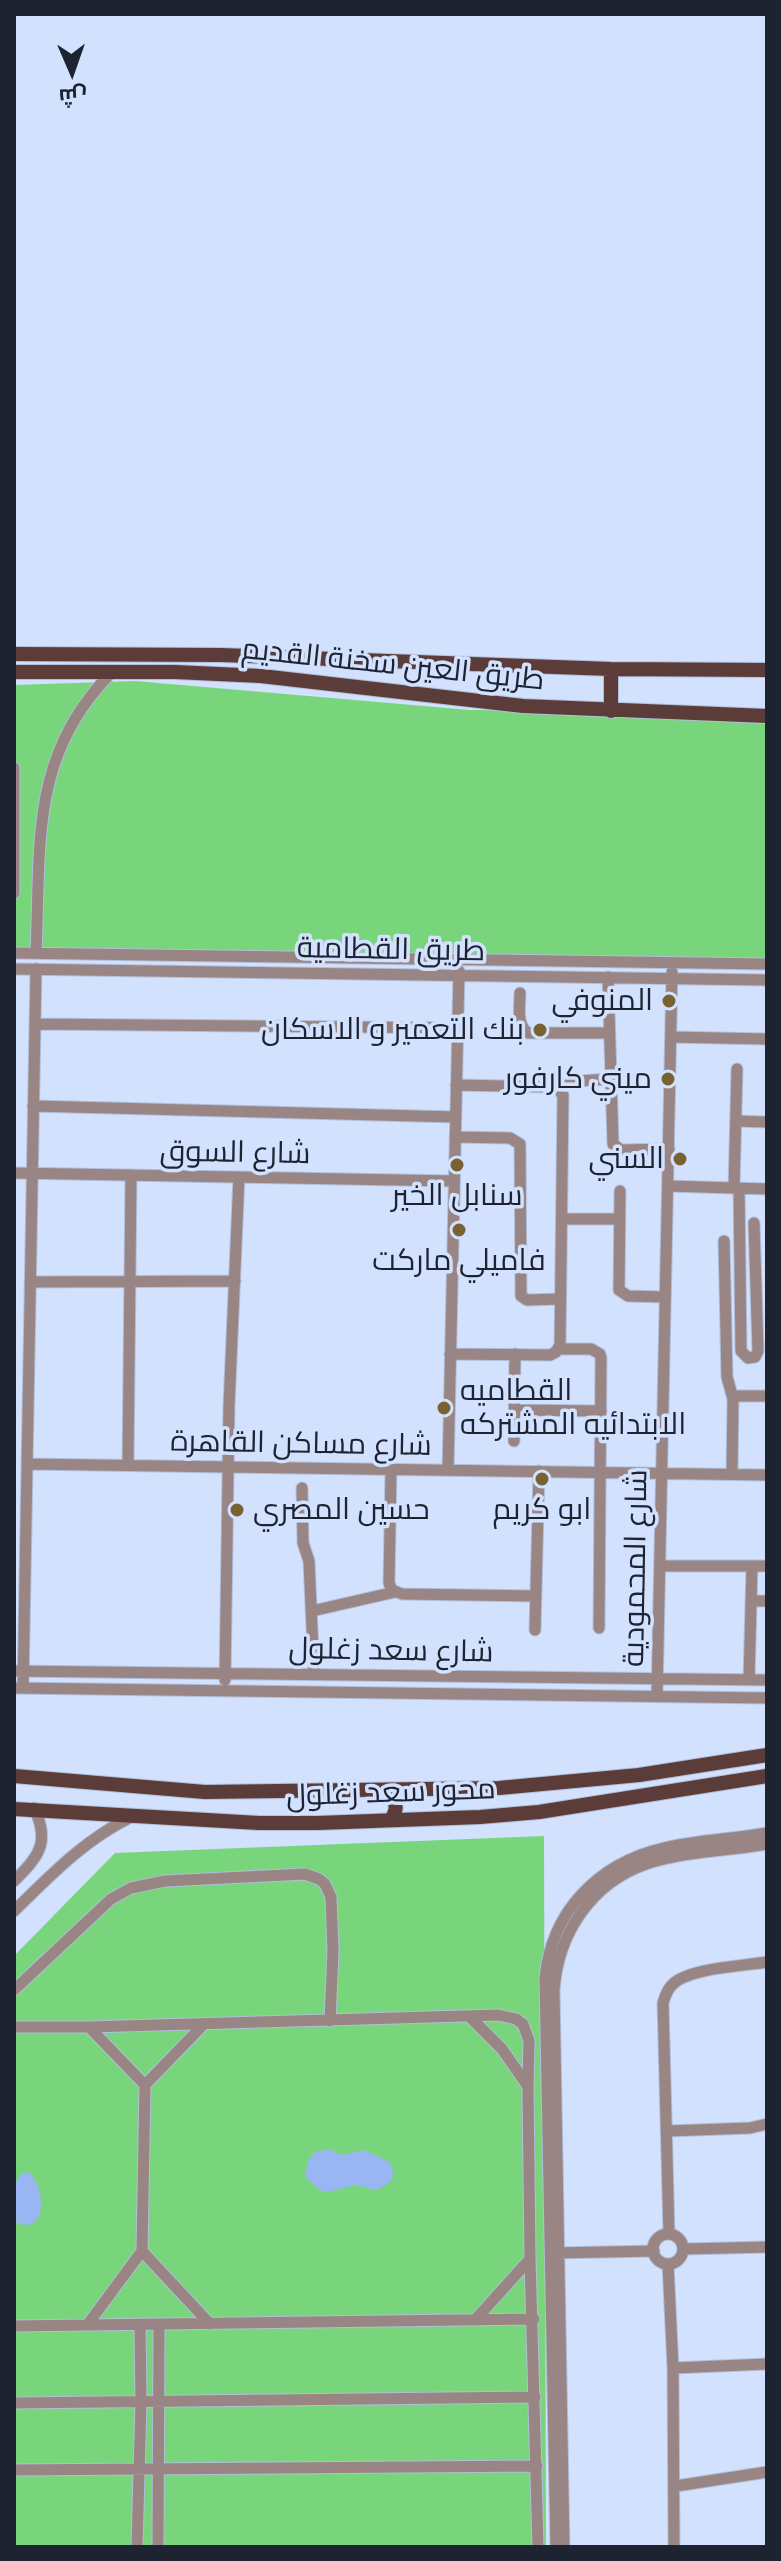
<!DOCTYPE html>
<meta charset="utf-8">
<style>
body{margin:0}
#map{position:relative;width:781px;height:2561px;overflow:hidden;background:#d2e1fe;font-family:Figtree,Cairo,sans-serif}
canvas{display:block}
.frame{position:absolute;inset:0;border:16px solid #1d2331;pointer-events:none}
.north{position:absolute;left:32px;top:32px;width:80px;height:80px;-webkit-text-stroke:6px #d2e1fe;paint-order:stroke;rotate:178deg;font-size:22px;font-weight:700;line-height:32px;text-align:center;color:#1d2331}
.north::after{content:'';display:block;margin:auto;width:28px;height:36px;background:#1d2331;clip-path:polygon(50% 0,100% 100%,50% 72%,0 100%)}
</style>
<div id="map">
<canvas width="781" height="2561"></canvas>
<div class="frame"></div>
<div class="north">ش</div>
</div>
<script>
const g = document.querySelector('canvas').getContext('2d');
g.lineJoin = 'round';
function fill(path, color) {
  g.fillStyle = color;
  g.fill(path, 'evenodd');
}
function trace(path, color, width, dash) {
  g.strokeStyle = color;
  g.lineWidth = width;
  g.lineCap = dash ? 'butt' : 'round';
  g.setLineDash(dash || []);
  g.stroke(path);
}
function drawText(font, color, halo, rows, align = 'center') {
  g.font = font + ' Figtree,Cairo,sans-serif';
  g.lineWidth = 7;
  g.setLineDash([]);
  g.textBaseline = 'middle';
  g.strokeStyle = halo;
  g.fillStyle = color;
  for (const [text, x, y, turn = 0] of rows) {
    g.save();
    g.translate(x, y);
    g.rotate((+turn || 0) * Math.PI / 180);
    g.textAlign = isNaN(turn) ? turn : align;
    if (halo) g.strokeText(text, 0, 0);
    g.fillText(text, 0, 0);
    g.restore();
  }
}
fill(new Path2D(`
 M135,681L470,710L611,711L767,718V963L14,948V685Z
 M544,1836L546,2547H14V1956L115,1853Z`), '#79d57b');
fill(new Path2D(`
 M329,2149L342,2155L364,2150L384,2159L390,2163L393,2170L392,2181L377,2190C369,2190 360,2184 352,2186C325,2191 327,2200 305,2176L308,2161L315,2152Z
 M24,2172L31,2174C46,2191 47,2239 14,2221C14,2204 9,2183 24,2172Z`), '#99b6f2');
const minor = new Path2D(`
 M14,768V893
 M14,953L767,964
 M36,953C41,845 29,755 112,672
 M14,969L767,980
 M608,977L613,1144L621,1150L669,1149
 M520,993C520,1006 516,1025 528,1033H609
 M36,1024L458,1028
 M671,1037L767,1039
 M558,1089L578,1081L610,1079
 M33,1106L456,1117
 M736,1121L767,1122
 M455,1137L510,1138L520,1144L521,1296L527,1300L560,1299
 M14,1173L454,1181
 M668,1186L767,1189
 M734,1188L737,1069
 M739,1188L741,1351L748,1358L755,1357L758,1351L754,1223
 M620,1191L619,1290L628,1296L665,1297
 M562,1219H619
 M724,1241L727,1377L733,1399L732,1474
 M30,1282L235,1281
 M558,1349H591L600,1354L601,1358L599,1628
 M450,1354L550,1355L556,1352L560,1345L563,1095L558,1089L552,1087L456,1085
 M733,1396H767
 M515,1410L601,1411
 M514,1441L515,1354
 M27,1464L767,1475
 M128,1465L131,1175
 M391,1469L389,1583L392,1590L402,1594L536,1596
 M448,1470L459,971
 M302,1488L303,1543L309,1561L314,1673
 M660,1566H767
 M751,1601H767
 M312,1611L395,1592
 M535,1630L539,1471
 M14,1671L767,1680
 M225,1680L229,1406L239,1177
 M749,1680L752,1566
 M14,1688L767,1698
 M23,1688L36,969
 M657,1695L672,972
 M14,1881C38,1857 51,1843 34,1808
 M14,1911C51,1875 84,1840 131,1817
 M14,1990L111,1899L131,1888L165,1881L305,1874L319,1879L325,1884L331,1897L333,1951L330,2021
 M470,2017L502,2049L527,2085
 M14,2027H89L498,2015L516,2019L523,2024L529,2041L528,2086L530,2259L538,2547
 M89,2027L145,2085
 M668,2131L750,2128L767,2124
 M653 2249a15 15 0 1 1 30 0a15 15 0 1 1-30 0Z
 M669,2234L663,2003C665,1996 667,1990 672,1985C687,1968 744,1966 767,1962
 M684,2249L767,2247
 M142,2251L210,2324
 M554,2253L654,2251
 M668,2264L673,2368L674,2547
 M475,2320L530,2259
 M88,2324L142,2251L145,2085L204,2024
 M14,2326L534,2319
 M673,2368L767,2364
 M14,2403L535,2397
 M14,2470L537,2466
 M676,2486L767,2472
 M137,2547L141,2402L140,2325
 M158,2547L159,2325
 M556,2547L545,1979C551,1912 598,1863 664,1848C697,1840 733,1839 767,1833
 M564,2547L554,1990C558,1934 591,1883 646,1864C684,1851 728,1851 767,1844`);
const major = new Path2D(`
 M14,654L221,655L611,669L767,670
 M14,672H175L261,676L523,706L767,716
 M611,711V669
 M14,1776L205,1792L499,1788L639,1775L767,1755
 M383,1791C396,1797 400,1809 390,1820
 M14,1809L259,1823H318L480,1817L539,1812L767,1776`);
trace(minor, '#b1bfd9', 13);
trace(major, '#b1bfd9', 16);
trace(minor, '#998583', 11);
trace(major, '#5c3c39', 14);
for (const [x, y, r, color] of [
 [669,1001,8,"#786231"],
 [540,1030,8,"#786231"],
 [668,1079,8,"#786231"],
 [680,1159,8,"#786231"],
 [457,1165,8,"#786231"],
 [459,1230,8,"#786231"],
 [444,1408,8,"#786231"],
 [542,1479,8,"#786231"],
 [237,1510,8,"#786231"]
]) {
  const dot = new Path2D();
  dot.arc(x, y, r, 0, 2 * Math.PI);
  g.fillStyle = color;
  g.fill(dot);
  trace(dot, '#d2e1fe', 3);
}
drawText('30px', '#1d2331', '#d2e1fe', [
 ["طريق العين سخنة القديم",393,665,6],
 ["طريق القطامية",391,950,1],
 ["شارع السوق",235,1153,1],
 ["شارع مساكن القاهرة",301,1444,1],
 ["شارع المحمودية",636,1568,-89],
 ["شارع سعد زغلول",391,1651,1],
 ["محور سعد زغلول",391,1793,-2]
]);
drawText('30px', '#1d2331', '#d2e1fe', [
 ["المنوفي",653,1001],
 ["بنك التعمير و الاسكان",524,1030],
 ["ميني كارفور",652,1079],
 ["السني",664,1159],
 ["سنابل الخير",457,1196,"center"],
 ["فاميلي ماركت",459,1261,"center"],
 ["القطاميه",460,1391,"left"],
 ["الابتدائيه المشتركه",460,1425,"left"],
 ["حسين المصري",253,1510,"left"],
 ["ابو كريم",542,1510,"center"]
], 'right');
</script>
